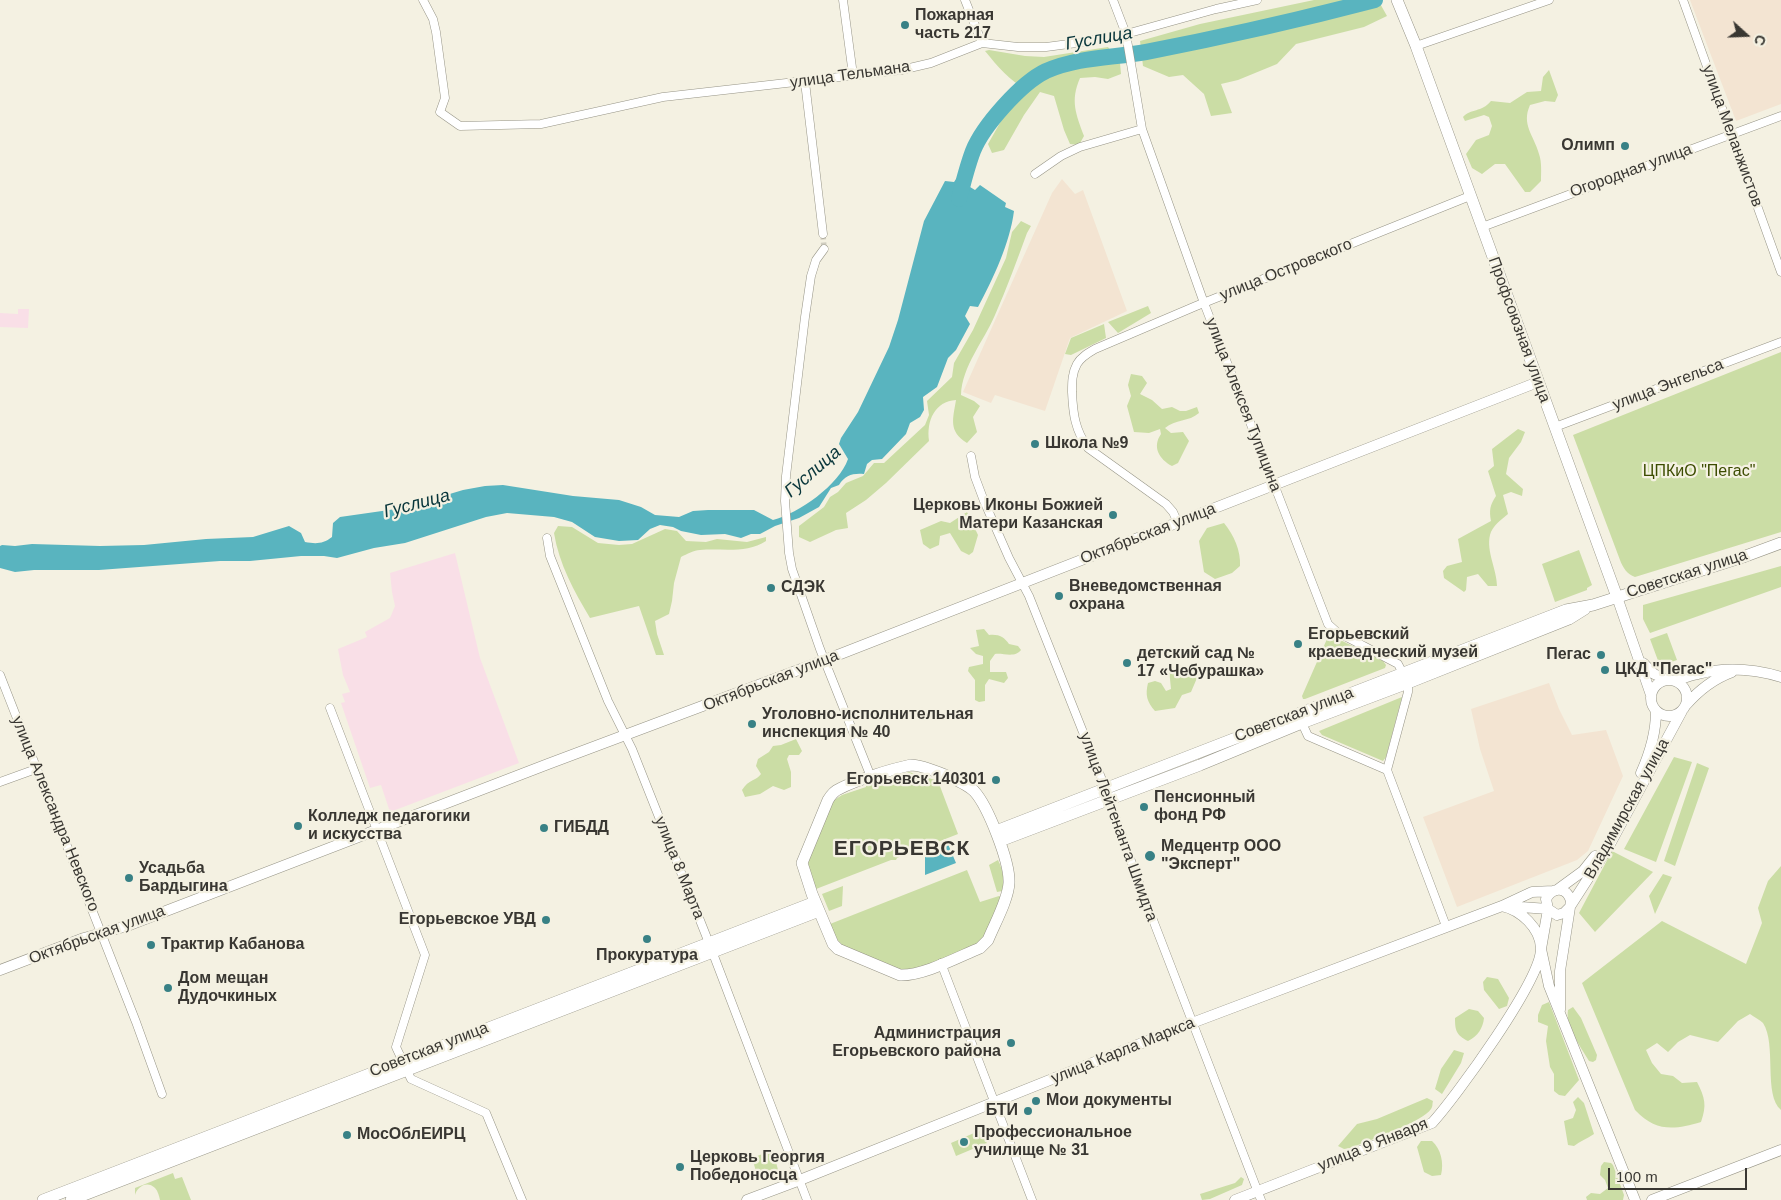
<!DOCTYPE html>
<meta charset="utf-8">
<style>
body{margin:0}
#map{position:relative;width:1781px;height:1200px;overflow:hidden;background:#f4f1e2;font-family:Arial,sans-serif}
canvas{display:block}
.north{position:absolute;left:1721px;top:10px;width:50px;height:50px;-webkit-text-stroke:4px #f4f1e2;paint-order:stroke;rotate:110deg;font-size:14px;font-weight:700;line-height:20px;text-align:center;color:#393732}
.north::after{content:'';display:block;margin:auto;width:18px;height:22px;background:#393732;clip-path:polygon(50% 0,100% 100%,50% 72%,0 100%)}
.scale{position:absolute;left:1608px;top:1168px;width:139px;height:22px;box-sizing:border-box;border:2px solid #393732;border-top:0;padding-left:6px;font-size:15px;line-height:18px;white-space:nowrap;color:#393732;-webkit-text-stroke:4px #f4f1e2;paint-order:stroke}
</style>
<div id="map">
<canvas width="1781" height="1200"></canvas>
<div class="north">С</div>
<div class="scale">100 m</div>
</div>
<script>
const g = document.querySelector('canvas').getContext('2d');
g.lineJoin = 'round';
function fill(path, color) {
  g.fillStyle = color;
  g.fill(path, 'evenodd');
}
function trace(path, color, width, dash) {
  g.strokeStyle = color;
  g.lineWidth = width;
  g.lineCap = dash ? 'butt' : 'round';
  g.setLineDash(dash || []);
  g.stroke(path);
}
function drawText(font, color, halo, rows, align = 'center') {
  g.font = font + ' Arial,sans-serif';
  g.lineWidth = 4.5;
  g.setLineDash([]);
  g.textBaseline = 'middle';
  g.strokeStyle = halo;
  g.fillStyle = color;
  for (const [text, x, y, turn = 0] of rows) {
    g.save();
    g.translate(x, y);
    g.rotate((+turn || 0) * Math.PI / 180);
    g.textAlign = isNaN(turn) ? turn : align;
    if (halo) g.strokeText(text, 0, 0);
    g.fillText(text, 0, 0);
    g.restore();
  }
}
fill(new Path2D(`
 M1690,0H1781V104L1736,121Z
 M1062,179L1075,194L1083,190L1127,311L1070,338L1045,411L995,395L991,403L963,392L1052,193Z
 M1549,683L1559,709L1572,735L1606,730L1623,776L1588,851L1577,860L1457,907L1423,817L1494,791L1480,749L1471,709Z`), '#f3e4d2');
fill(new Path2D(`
 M18,309H29L28,328L0,327V313L18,314Z
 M455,553L480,658L519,763L390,812L381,785L370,788L341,703L345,702L342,694L350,692L343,675L338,649L367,637L365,632L390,618L395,606L392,592L390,573Z`), '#f9dfe7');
fill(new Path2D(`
 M1314,0H1378L1387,16L1364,27L1296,44L1277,64L1238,80L1221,84L1232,113L1211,116L1204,94L1183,75L1169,77L1143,66L1140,41L1200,24Z
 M1108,47L1120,63L1121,74L1108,79L1095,77L1080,78C1070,101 1076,114 1084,136L1079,145L1070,144L1064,130L1054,96L1040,92L1024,115L1004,150L992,153L988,144L1005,114L1027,90C1009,80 998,67 985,51L989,50L1025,56L1044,57Z
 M1549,70L1558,95L1555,102L1545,101L1530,105C1521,125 1534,135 1539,154C1542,162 1541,173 1541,181L1530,192H1525L1505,164H1495L1482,174L1472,168L1466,154L1476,140L1489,135L1492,126L1489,117L1484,115L1465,121L1463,117C1471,108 1481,113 1491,101L1510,103L1527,92L1541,91L1543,77Z
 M1021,221L1031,226L1027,233C1017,260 1007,288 995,315C984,341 962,366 961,395L974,401L980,406L973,417L977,432L967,443C948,431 953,419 956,400C935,401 926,421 929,441L886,483L866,500L846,513L848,528L836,530L810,542L799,537V526L824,507L830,497L838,492L846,483L863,476L874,463H884L925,425L929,415L927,401L952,377L954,363L973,330L1006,258L1012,232Z
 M1148,306L1151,313L1118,333L1108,322Z
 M1104,324L1106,338L1071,355L1065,354L1071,338Z
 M1781,352V532L1635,577C1627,574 1623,568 1620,560L1573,435Z
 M1131,374L1142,376L1147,383L1140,394L1152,400L1162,409L1172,407L1180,411H1186L1197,407L1199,413C1189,422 1175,419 1165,428L1171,433L1183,432L1189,441L1178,463L1172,466C1159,459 1152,447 1161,434L1160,429L1149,433L1134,432L1127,406L1131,396L1128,385Z
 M1518,429L1525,432L1521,442L1509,458L1506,474L1523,489L1522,496L1511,492L1503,495L1508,514C1502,519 1492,526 1490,535C1486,551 1497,570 1497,586H1488L1478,574L1467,577L1466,590L1464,592L1444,578L1443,571L1447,566L1462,562L1458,539L1491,521C1489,510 1490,505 1496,496L1488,471L1494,466L1492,449Z
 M967,512L978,535L973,552L969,555L961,551L950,533L940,536L939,545L930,549L923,544L920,530L941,521L950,523Z
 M1224,523C1234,535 1241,551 1240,566L1232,573L1215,579L1204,572L1199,541L1207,528Z
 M558,526L572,527L598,543L619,545L632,544L665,529L677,531L686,541L706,542L717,539L747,542L766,537V541C747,554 722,548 700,550C694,550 687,554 681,557L674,583L672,601L669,614L655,621L657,634L664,655H656L639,606L590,618C574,591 559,564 554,533Z
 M1579,550L1592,585L1587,588V590L1555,602L1542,564Z
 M1781,566V587L1650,633L1643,619V605Z
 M984,629L989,635C999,634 1004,637 1009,644L1018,646L1021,650C1015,658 1004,653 995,654L990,661V672H1006L1008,678L1004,683L989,679L985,685V701L979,702L975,700V680L968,671L969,667L983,664V656L976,654L970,648L979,646L976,630Z
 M1667,633L1677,660L1660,666L1650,639Z
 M1330,635L1383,661L1386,665L1385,668L1305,699H1303L1302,696L1327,639Z
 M1179,665L1186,668L1187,677L1194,675L1197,678L1191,692L1182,695L1175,708L1155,711C1147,702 1145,695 1148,683L1155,681L1161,683L1166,691L1171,689L1169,669Z
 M1402,697L1386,757L1383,761L1322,735L1319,731Z
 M796,739L802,751L799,755H789L787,759L791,772V787L784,790L773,786L760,794L745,797L742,790C749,779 756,781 761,774L756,766L758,759L769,752L773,746L781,745Z
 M1674,757L1692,762L1656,862L1624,849Z
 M1697,763L1709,768L1675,866L1664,861Z
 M909,772L938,781L958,834L897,858L896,860H891L816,889L808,866L809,857L833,801L842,795L866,787V786L882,780L883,782Z
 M1612,851L1653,872L1595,932L1579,913Z
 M998,860C1003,870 1005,881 1002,891L997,892L989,865Z
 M1781,866V1110C1763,1095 1777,1044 1763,1023C1760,1020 1754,1017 1750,1014L1738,1021L1718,1042L1690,1035L1678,1042L1668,1052L1657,1043L1646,1050L1652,1063L1661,1074L1673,1076L1682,1083L1697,1082C1705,1098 1707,1105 1701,1122C1674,1130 1656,1132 1635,1110L1582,983L1662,921L1746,964L1762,923L1758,908L1768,881Z
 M967,870L980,902L999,896L1001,897L984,939L978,944L916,970L904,971L843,946L835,937L830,924Z
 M1663,874L1672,877L1655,914L1649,896Z
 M843,886L842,906L829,911L822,894Z
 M1487,977L1498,979L1509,998L1507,1006L1499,1009L1484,990L1483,982Z
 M1549,1002L1579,1080L1565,1096L1559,1095L1554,1091V1074L1550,1067L1546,1041L1548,1026L1538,1022V1015L1542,1005Z
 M1573,1007L1581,1018L1597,1055L1596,1060L1593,1062L1589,1061C1581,1047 1565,1026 1568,1010Z
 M1469,1009L1478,1011L1484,1018C1483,1028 1478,1036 1468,1041C1456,1035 1455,1030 1455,1018Z
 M1454,1050L1464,1053L1461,1063L1442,1094L1435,1089L1441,1069Z
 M1578,1097L1584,1103L1594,1134C1587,1139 1580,1141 1574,1146L1568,1145L1564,1121L1573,1118L1576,1110L1573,1102Z
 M1427,1098L1433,1101C1432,1105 1433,1106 1431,1109C1423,1122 1367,1141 1351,1148L1344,1149L1338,1146L1357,1124L1377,1119Z
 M981,1130L987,1143L956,1156L951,1143Z
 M1421,1141H1432C1441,1149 1444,1163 1441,1175L1432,1176L1424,1172L1417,1147Z
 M773,1150L778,1170L773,1175L759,1181L752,1158Z
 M1604,1162L1611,1163L1613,1165L1624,1195L1623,1200H1587L1586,1197L1591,1193L1600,1194L1608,1188L1605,1180L1600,1175L1601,1166Z
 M173,1173L175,1179L182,1177L191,1200H160C159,1196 158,1191 155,1188C147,1180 137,1187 135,1195V1188Z
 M1241,1177L1244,1179L1242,1185L1210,1199L1202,1200L1200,1194L1235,1183Z`), '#cbdda5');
fill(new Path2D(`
 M959,175L971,180L970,187L975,190L980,185L1006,203L1005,207L1014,211C1010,243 993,279 978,307L970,306L965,316L970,324L956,350L948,358L937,387L923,397L924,410L920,417L910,423L906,434L882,459L872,460L867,464L864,474C853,473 845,475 839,485L831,488L819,507L799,518L775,526L760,534H751L741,538L725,534L701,535L681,531L673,527L660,525L650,529L638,540L619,541L595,537L572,522L554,517L507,513L486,517L405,543L374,548L337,558L324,556H301L250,561H220L99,570H34L15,572L0,568V546L2,545L15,546L32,544L100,546L144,545L206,539L253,537L289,526L301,533L305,542C316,544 323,544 332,537L333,523L340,517L403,508L463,490L485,486L503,485L573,496L619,500L641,507L655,515L679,517L693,511L708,510H754L773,520C799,513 839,485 848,459L839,444L841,438L858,412L889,347L898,320L924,221L945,181L954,182Z
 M948,844L956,863L925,875V853Z`), '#59b4bf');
trace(new Path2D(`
 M959,199C963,183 967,167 973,151C983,126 1021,83 1046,71C1078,57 1112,58 1146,52C1223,37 1299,20 1375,0`), '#59b4bf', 16);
trace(new Path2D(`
 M823,234L824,249`), '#cfccbf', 5.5, [5.5, 3]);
const minor = new Path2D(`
 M423,0L433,19L436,32L445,98L440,112L460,126L541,124L663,97L901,70L931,63L982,43L1018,47H1046L1084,42L1126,34L1216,9L1257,0
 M843,0L853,75
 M965,0L982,43
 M1113,0L1126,34L1142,129L1204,303L1328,624L1337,632L1398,664L1408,683V692L1387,770L1308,736L1302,723
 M1683,0L1781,272
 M1416,46L1549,0
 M805,82L823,234
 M1035,174L1061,156L1080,147L1142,129
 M1482,227L1781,116
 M824,249L816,260L811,276L805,317L786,476L785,501L789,553L792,569L820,649L871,777
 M1555,427L1781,342
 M971,456L975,477L984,501L1009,558L1029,596L1102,780L1143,894L1261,1200
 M1178,523L1173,512L1166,504L1088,448C1075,430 1073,414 1072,392C1072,382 1072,373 1077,364C1081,357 1088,353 1095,349L1196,306L1470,196
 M547,538L550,556L608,701L632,749L709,943L807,1200
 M0,675L136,1022L162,1094
 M330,708L425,955L396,1047L411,1079L486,1113L522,1200
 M1387,770L1446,926
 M0,782L36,769
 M941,963L1032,1200`);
const tertiary = new Path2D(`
 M1617,597L1651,695
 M1643,663L1654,674L1668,680
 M1651 698a18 18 0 1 1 36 0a18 18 0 1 1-36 0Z
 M1675,681C1682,679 1690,675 1698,674C1725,667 1754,669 1781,677
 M1686,705C1699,690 1713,679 1732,672
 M1641,773C1650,753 1656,733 1656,711
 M1557,890L1583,871L1595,856
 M1571,905L1609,846L1682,711
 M1507,906L1548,909L1557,915L1564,913L1569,908
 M0,970L84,938L127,926L548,764L825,660L1538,382
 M1560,1010V971L1571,901C1567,887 1553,886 1546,899L1548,909L1541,949L1549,986L1635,1200
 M747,1200L800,1180L1192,1023L1502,906L1532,892L1553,891
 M1235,1200L1432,1123C1455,1098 1542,979 1541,948C1540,928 1521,910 1502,906
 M1652,1200L1781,1150`);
const secondary = new Path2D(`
 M1397,0L1416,46L1617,597
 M911,765C924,765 965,782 974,791C988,806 1010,862 1009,883C1008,900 995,923 988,940L980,948C958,957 923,976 900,975L838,949L833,944L812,894L802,863L828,800C831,795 834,791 839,789C856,780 892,769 911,765Z
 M996,831L1566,610L1593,605L1743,557L1781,543
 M1000,841L1200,765L1302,723L1408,683L1569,619L1585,609
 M43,1200L815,902
 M71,1200L819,911`);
trace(minor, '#969486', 9);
trace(tertiary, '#969486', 11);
trace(secondary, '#969486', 12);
trace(minor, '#fff', 8);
trace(tertiary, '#fff', 10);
trace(secondary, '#fff', 11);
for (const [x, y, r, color] of [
 [905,25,5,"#388185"],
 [1625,146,5,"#388185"],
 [1035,444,5,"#388185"],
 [1113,515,5,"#388185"],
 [771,588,5,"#388185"],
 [1059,596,5,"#388185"],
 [1298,644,5,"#388185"],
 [1601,655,5,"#388185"],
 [1127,663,5,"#388185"],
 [1605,670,5,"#388185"],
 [752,724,5,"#388185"],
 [996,780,5,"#388185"],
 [1144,807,5,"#388185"],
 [298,826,5,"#388185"],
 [544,828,5,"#388185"],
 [1150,856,6,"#388185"],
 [129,878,5,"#388185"],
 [546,920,5,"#388185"],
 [647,939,5,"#388185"],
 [151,945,5,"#388185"],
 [168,988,5,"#388185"],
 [1011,1043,5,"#388185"],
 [1036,1101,5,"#388185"],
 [1028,1111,5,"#388185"],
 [347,1135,5,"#388185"],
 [964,1142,5,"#388185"],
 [680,1167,5,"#388185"]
]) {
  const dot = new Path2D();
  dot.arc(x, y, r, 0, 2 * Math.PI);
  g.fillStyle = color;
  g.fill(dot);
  trace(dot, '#f4f1e2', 2);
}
drawText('bold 16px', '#393732', '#f4f1e2', [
 ["Пожарная",915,16],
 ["часть 217",915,34],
 ["Олимп",1615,146,"right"],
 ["Школа №9",1045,444],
 ["Церковь Иконы Божией",1103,506,"right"],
 ["Матери Казанская",1103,524,"right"],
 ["Вневедомственная",1069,587],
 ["охрана",1069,605],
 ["СДЭК",781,588],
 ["Егорьевский",1308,635],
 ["краеведческий музей",1308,653],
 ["детский сад №",1137,654],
 ["17 «Чебурашка»",1137,672],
 ["Пегас",1591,655,"right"],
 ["ЦКД \"Пегас\"",1615,670],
 ["Уголовно-исполнительная",762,715],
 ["инспекция № 40",762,733],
 ["Егорьевск 140301",986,780,"right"],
 ["Пенсионный",1154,798],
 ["фонд РФ",1154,816],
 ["Колледж педагогики",308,817],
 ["и искусства",308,835],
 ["ГИБДД",554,828],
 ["Медцентр ООО",1161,847],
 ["\"Эксперт\"",1161,865],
 ["Усадьба",139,869],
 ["Бардыгина",139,887],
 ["Егорьевское УВД",536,920,"right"],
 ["Трактир Кабанова",161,945],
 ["Прокуратура",647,956,"center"],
 ["Дом мещан",178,979],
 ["Дудочкиных",178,997],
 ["Администрация",1001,1034,"right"],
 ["Егорьевского района",1001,1052,"right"],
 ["Мои документы",1046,1101],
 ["БТИ",1018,1111,"right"],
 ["Профессиональное",974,1133],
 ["училище № 31",974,1151],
 ["MосОблЕИРЦ",357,1135],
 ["Церковь Георгия",690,1158],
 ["Победоносца",690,1176]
], 'left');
drawText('16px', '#393732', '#f4f1e2', [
 ["улица Тельмана",850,75,-8],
 ["улица Меланжистов",1732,136,70],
 ["Огородная улица",1631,171,-20],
 ["улица Островского",1286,270,-22],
 ["Профсоюзная улица",1519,330,70],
 ["улица Энгельса",1668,385,-21],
 ["улица Алексея Тупицина",1243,405,69],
 ["Октябрьская улица",1148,534,-21],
 ["Советская улица",1687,574,-18],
 ["Октябрьская улица",771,681,-21],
 ["Советская улица",1294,715,-21],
 ["Владимирская улица",1627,809,-61],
 ["улица Александра Невского",55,814,68],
 ["улица Лейтенанта Шмидта",1118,827,70],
 ["улица 8 Марта",679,868,68],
 ["Октябрьская улица",97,935,-20],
 ["Советская улица",429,1050,-21],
 ["улица Карла Маркса",1123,1051,-22],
 ["улица 9 Января",1373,1145,-22]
]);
drawText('16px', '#3c4c01', '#f4f1e2', [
 ["ЦПКиО \"Пегас\"",1699,472]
]);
drawText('italic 18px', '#09363b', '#f4f1e2', [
 ["Гуслица",1099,39,-10],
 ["Гуслица",813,472,-41],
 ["Гуслица",417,504,-15]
]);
g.letterSpacing = '1px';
drawText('bold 21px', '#393732', '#f4f1e2', [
 ["ЕГОРЬЕВСК",902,849]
]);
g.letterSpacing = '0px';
</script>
